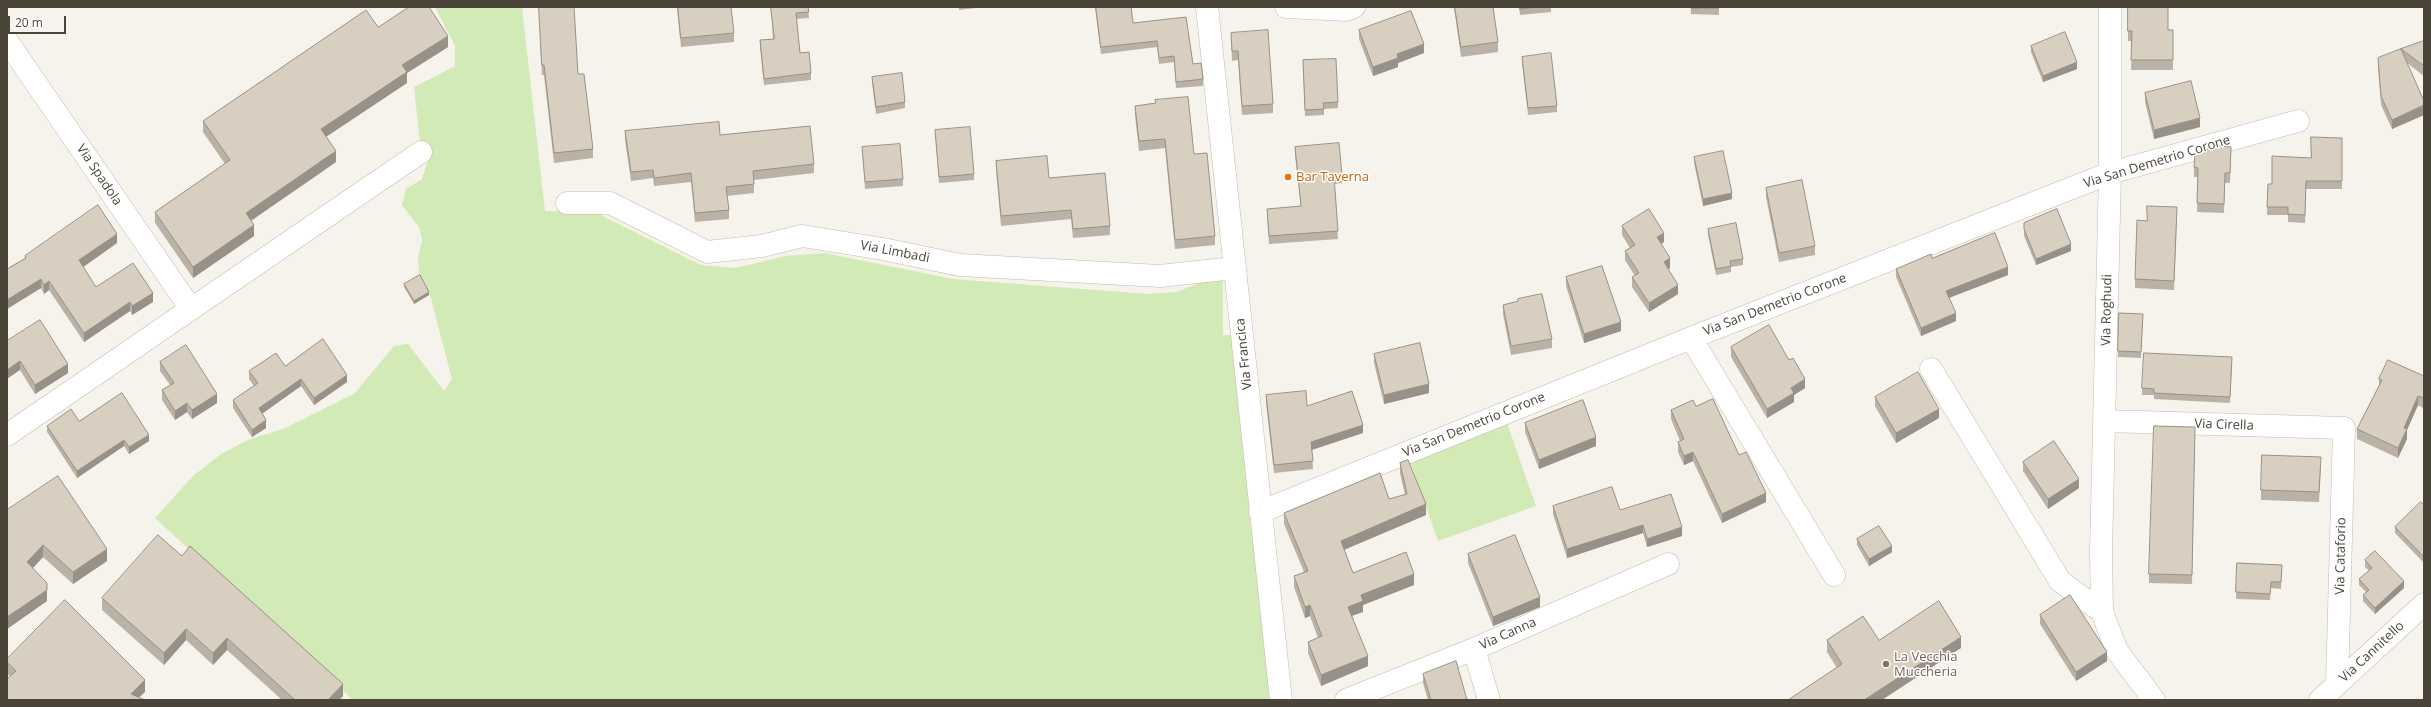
<!DOCTYPE html>
<style>
body{margin:0}
#map{position:relative;width:2431px;height:707px;overflow:hidden;background:#f6f3ec;font-family:"Open Sans",sans-serif}
canvas{display:block}
.frame{position:absolute;inset:0;border:8px solid #4b4439;pointer-events:none}
.scale{position:absolute;left:8px;top:16px;width:58px;height:18px;box-sizing:border-box;border:2px solid #4b4439;border-top:0;padding-left:5px;font-size:12px;line-height:14px;white-space:nowrap;color:#4b4439;-webkit-text-stroke:3px #fff;paint-order:stroke}
</style>
<div id="map">
<canvas width="2431" height="707"></canvas>
<div class="frame"></div>
<div class="scale">20 m</div>
</div>
<script>
const g = document.querySelector('canvas').getContext('2d');
g.lineJoin = 'round';
function fill(path, color) {
  g.fillStyle = color;
  g.fill(path, 'evenodd');
}
function trace(path, color, width, dash) {
  g.strokeStyle = color;
  g.lineWidth = width;
  g.lineCap = dash ? 'butt' : 'round';
  g.setLineDash(dash || []);
  g.stroke(path);
}
function drawText(font, color, halo, rows, align = 'center') {
  g.font = font + ' "Open Sans",sans-serif';
  g.lineWidth = 3;
  g.setLineDash([]);
  g.textBaseline = 'middle';
  g.strokeStyle = halo;
  g.fillStyle = color;
  for (const [text, x, y, turn = 0] of rows) {
    g.save();
    g.translate(x, y);
    g.rotate((+turn || 0) * Math.PI / 180);
    g.textAlign = isNaN(turn) ? turn : align;
    if (halo) g.strokeText(text, 0, 0);
    g.fillText(text, 0, 0);
    g.restore();
  }
}
fill(new Path2D(`
 M435,7H522L545,211H593L701,265L735,268L785,256L825,253L953,279L1148,294L1177,292L1211,278L1223,277V335H1242L1281,700H353L155,518L193,476L221,454L250,439L283,429L355,393L394,346L408,344L444,391L452,379L430,295L419,274L418,257L422,240L419,227L402,205L406,189L422,179L428,161L421,152L414,87L455,66V46Z
 M1507,423L1536,506L1438,541L1409,458Z`), '#d2eab5');
const minor = new Path2D(`
 M1207,7L1281,700
 M1286,7L1346,10L1354,7
 M2110,7V173L2101,552L2102,612L2117,651L2154,700
 M7,41L191,309L7,435
 M567,203H610L707,252L762,246L802,236L883,249L960,265L1160,276L1234,268
 M191,309L421,152
 M1691,338L1834,575
 M1931,369L2060,581L2102,612
 M2105,421L2344,428L2337,684
 M1260,512L1691,338L2110,173L2298,121
 M1474,649L1489,700
 M1346,700L1474,649L1668,564
 M2320,700L2424,604`);
trace(minor, '#c2bbae', 23);
trace(minor, '#fff', 22);
fill(new Path2D(`
 M539,7H574L578,74L593,149V158L554,163L544,75H542Z
 M677,7H731L734,33V42L681,47Z
 M771,7H808L809,18L796,19L800,53L811,73V80L764,85L760,47V40L773,39Z
 M959,7H976V8L959,10Z
 M1095,7H1131L1133,23L1193,64L1203,79V86L1176,88L1174,62L1159,64L1157,47L1101,54Z
 M1454,7H1493L1498,42V52L1461,57Z
 M1519,7H1551V12L1520,15Z
 M1691,7H1719V15L1691,14Z
 M2128,7L2168,30H2173V70H2131L2132,41H2128Z
 M378,27L448,47L407,73V83L326,137L336,162L251,221L254,236L193,278L155,223V212L225,164L203,132V121Z
 M1359,30L1424,53L1398,63V67L1373,76L1359,39Z
 M1231,33L1273,104V113L1242,115L1238,60L1232,61Z
 M2424,41V76L2407,63L2424,101V115L2392,129L2381,105L2378,67V58Z
 M2031,46L2077,69L2043,82L2031,52Z
 M1522,57L1557,106V112L1528,115L1522,63Z
 M1303,66L1338,102V108L1324,109V115L1305,116Z
 M872,77L905,102V108L876,114L872,83Z
 M2145,93L2200,127L2154,139L2145,102Z
 M1155,100L1194,154L1215,236V245L1175,249L1165,148L1139,151L1135,115V106L1155,103Z
 M935,130L974,174V180L939,183Z
 M625,131L720,135L814,164V173L754,180V193L727,196L729,210V219L695,222L691,182L654,186L653,178L631,181L625,140Z
 M2342,138V189H2306L2305,223L2288,222V215H2267L2268,184H2272L2311,158Z
 M862,147L903,179V186L865,189Z
 M1295,147L1342,175V183L1334,184L1338,239L1269,244L1267,209L1301,206L1295,155Z
 M2231,147L2230,183H2225L2224,213L2197,212L2198,177H2194V167Z
 M1694,157L1732,199L1703,206L1694,163Z
 M996,161L1110,226V235L1073,238L1071,219L1001,226L996,170Z
 M1766,188L1815,246V255L1779,262L1766,197Z
 M2177,217L2174,290L2135,288V279L2147,221Z
 M2024,223L2071,251L2036,265L2024,236Z
 M1622,226L1664,242L1661,244L1670,268L1668,269L1678,294L1649,312L1632,287V277L1635,276L1625,260V251L1630,248L1622,235Z
 M1708,229L1743,259V265L1731,267V272L1716,275L1708,235Z
 M117,243L83,267L96,287L153,302L132,315L130,311L84,342L49,290L44,294L41,288L7,309V269L25,258V256Z
 M1932,258L2008,275L1949,298L1956,321L1921,336L1896,277V269Z
 M1566,277L1621,331L1584,343L1566,286Z
 M404,284L429,295L414,304L404,287Z
 M1518,299L1552,339V348L1511,355L1503,314V305L1518,302Z
 M2119,313L2143,314L2141,358L2118,357Z
 M7,341L68,373L35,394L20,370Z
 M1731,347L1789,360L1805,388L1794,395V402L1767,418L1731,357Z
 M1374,354L1429,393L1384,404L1374,363Z
 M160,362L217,403L192,419L187,412L175,420L162,400V390L170,385L160,371Z
 M2232,364L2230,403L2154,399V395H2142V388Z
 M249,371L347,382L314,405L301,386L262,413L266,428L252,437L233,408V400L254,386L249,379Z
 M2424,376L2423,408L2418,405L2407,430V439L2398,458L2357,439V429L2379,386V379Z
 M1266,395L1307,406L1363,433L1312,450L1313,469L1274,473L1266,403Z
 M1875,397L1939,418L1896,443L1875,406Z
 M1696,406L1739,455L1766,502L1722,523L1693,461L1684,465L1678,452V442L1680,441L1671,419V410Z
 M1525,423L1596,446L1539,469L1525,432Z
 M47,426L149,441L129,454L124,446L77,478L47,432Z
 M2195,436L2192,584L2149,583V574Z
 M2023,462L2079,488L2048,509L2023,471Z
 M1400,463L1426,515L1344,550L1353,573L1414,585L1363,605V612L1352,616L1368,666L1321,686L1308,653V642L1318,638L1310,616L1305,618L1294,587V576L1304,572L1284,524V513L1389,499L1405,495L1400,473Z
 M2321,467L2319,502L2261,500V490Z
 M2424,505V563L2395,533V527Z
 M1553,506L1620,510L1682,536L1647,547L1643,533L1567,558L1553,514Z
 M7,510L107,561L73,584L43,557L33,568L47,601L7,629Z
 M1857,539L1892,552L1869,566L1857,545Z
 M1468,554L1540,607L1493,626L1468,563Z
 M182,556L343,696L339,700H282L227,650L213,665L186,640L164,665L102,610V598Z
 M2365,560L2404,588L2375,614L2363,601V595L2366,592L2359,585V579L2369,571L2365,567Z
 M2237,563L2282,565L2281,589L2271,588L2270,600L2236,599Z
 M2040,615L2107,661L2076,681L2040,624Z
 M1827,640H1879L1961,648L1837,668L1827,652Z
 M7,659L145,692L139,697L10,676L7,674Z
 M1423,674L1467,700H1428L1423,683Z`), '#bab2a6');
fill(new Path2D(`
 M448,36V47L407,73V83L321,140V129L402,65Z
 M1424,44V53L1398,63V67L1373,76V67L1397,54Z
 M2077,62V69L2043,82V76Z
 M2424,105V115L2392,129V120Z
 M2200,118V127L2154,139V130Z
 M336,151V162L246,224V213Z
 M1732,193V199L1703,206V199Z
 M254,225V236L193,278V267Z
 M1664,233V242L1657,246V237Z
 M117,234V243L79,270V260Z
 M2071,244V251L2036,265V259Z
 M1670,258V268L1664,271V262Z
 M2008,267V275L1946,299V291Z
 M41,279V288L7,309V300Z
 M49,281V290L44,294V285Z
 M1678,285V294L1649,312V303Z
 M429,292V295L414,304V301Z
 M153,293V302L132,315V306Z
 M130,302V311L84,342V333Z
 M1956,313V321L1921,336V328Z
 M1621,322V331L1584,343V334Z
 M20,361V370L7,379V370Z
 M68,364V373L35,394V385Z
 M347,375V382L314,405V398Z
 M301,379V386L259,416V408Z
 M1805,379V388L1794,395V402L1767,418V409L1791,388Z
 M1429,384V393L1384,404V395Z
 M217,394V403L192,419V410Z
 M2418,396V405L2407,430V439L2398,458V448L2404,428Z
 M2424,396V406L2423,408V398Z
 M187,403V412L175,420V411Z
 M1939,409V418L1896,443V433Z
 M266,420V428L252,437V430Z
 M1363,425V433L1311,450V442Z
 M149,435V441L129,454V447Z
 M1596,437V446L1539,469V460Z
 M124,440V446L77,478V471Z
 M1693,452V461L1684,465V456Z
 M2079,479V488L2048,509V499Z
 M1766,493V502L1722,523V514Z
 M1426,504V515L1341,551V541Z
 M1643,525V533L1567,558V549Z
 M1682,527V536L1647,547V539Z
 M43,545V557L27,574V562Z
 M1892,546V552L1869,566V559Z
 M107,549V561L73,584V572Z
 M1414,574V585L1363,605V612L1348,617V607L1361,595Z
 M2404,581V588L2375,614V608Z
 M47,590V601L7,629V617Z
 M1540,597V607L1493,626V617Z
 M1310,605V616L1305,618V607Z
 M186,629V640L164,665V653Z
 M1961,637V648L1882,700H1864Z
 M227,638V650L213,665V653Z
 M2107,652V661L2076,681V672Z
 M1368,656V666L1321,686V675Z
 M145,680V692L136,700L131,694Z
 M343,684V696L339,700H328Z`), '#979187');
const building = new Path2D(`
 M409,7H429L448,36L402,65L407,72L321,129L336,151L246,213L254,225L193,267L155,212L230,160L203,121L366,10L378,27Z
 M539,7H574L578,74H584L593,149L554,153L544,65H542Z
 M678,7H731L734,33L681,38Z
 M771,7H808L809,12L796,13L800,53L809,52L811,73L764,79L760,40L774,39Z
 M1096,7H1131L1133,23L1186,17L1193,64L1201,63L1203,79L1176,82L1174,56L1159,58L1157,41L1101,47Z
 M1455,7H1493L1498,42L1461,47Z
 M1520,7H1535L1520,9Z
 M1691,7H1719V8H1691Z
 M2128,7H2168V30H2173V60H2131L2132,31H2128Z
 M1411,11L1424,44L1397,54L1398,58L1373,67L1359,30Z
 M1268,30L1273,104L1242,106L1238,51H1232L1231,33Z
 M2065,32L2077,62L2043,76L2031,46Z
 M2423,41H2424V66L2401,49Z
 M2401,49L2424,101V105L2392,120L2381,96L2378,58Z
 M1551,53L1557,106L1528,108L1522,57Z
 M1336,59L1338,102L1323,103L1324,109L1305,110L1303,60Z
 M902,73L905,102L876,107L872,77Z
 M2191,81L2200,118L2154,130L2145,93Z
 M1188,97L1194,154L1207,153L1215,236L1175,240L1165,139L1139,141L1135,106L1156,103L1155,100Z
 M719,122L720,135L810,126L814,164L753,171L754,184L726,187L729,210L695,213L691,173L654,178L653,170L631,172L625,131Z
 M970,127L974,174L939,177L935,130Z
 M2311,137L2342,138V181H2306L2305,215L2288,214V207H2267L2268,184H2272V156L2311,158Z
 M1339,143L1342,175L1334,176L1338,231L1269,236L1267,209L1301,206L1295,147Z
 M900,144L903,179L865,182L862,147Z
 M2220,146L2231,147L2230,173H2225L2224,204L2197,203L2198,168L2194,167L2195,153Z
 M1723,151L1732,193L1703,199L1694,157Z
 M1047,156L1049,178L1105,173L1110,226L1073,229L1071,210L1001,216L996,161Z
 M1802,180L1815,246L1779,253L1766,188Z
 M98,205L117,234L79,260L96,287L133,263L153,293L132,306L130,302L84,333L49,281L44,285L41,279L7,300V269L26,258L25,256Z
 M2147,206L2177,207L2174,281L2135,279L2137,220L2147,221Z
 M1649,209L1664,233L1657,237L1670,258L1664,262L1678,285L1649,303L1632,277L1639,273L1625,251L1635,245L1622,226Z
 M2057,209L2071,244L2036,259L2024,229V223Z
 M1736,223L1743,259L1730,261L1731,266L1716,269L1708,229Z
 M1995,233L2008,267L1946,291L1956,313L1921,328L1896,269L1931,254L1932,258Z
 M1602,266L1621,322L1584,334L1566,277Z
 M420,275L429,292L414,301L404,284Z
 M1542,294L1552,339L1511,346L1503,305L1518,301V299Z
 M2119,313L2143,314L2141,352L2118,351Z
 M40,320L68,364L35,385L20,361L7,370V341Z
 M1769,325L1789,360L1793,358L1805,379L1791,388L1794,393L1767,409L1731,347Z
 M323,339L347,375L314,398L301,379L259,408L266,420L252,430L233,400L258,383L249,371L276,353L285,366Z
 M1420,343L1429,384L1384,395L1374,354Z
 M186,345L217,394L192,410L187,403L175,411L162,390L174,383L160,362Z
 M2144,353L2232,357L2230,397L2154,393V389L2142,388Z
 M2388,360L2424,376V396L2423,398L2418,396L2404,428L2407,429L2398,448L2357,429L2382,380L2379,379Z
 M1918,372L1939,409L1896,433L1875,397Z
 M1306,391L1307,406L1352,391L1363,425L1311,442L1313,461L1274,465L1266,395Z
 M122,393L149,435L129,447L124,440L77,471L47,426L71,409L79,421Z
 M1713,399L1739,455L1746,452L1766,493L1722,514L1693,452L1684,456L1678,442L1684,439L1671,410L1693,400L1696,406Z
 M1583,400L1596,437L1539,460L1525,423Z
 M2154,426L2195,427L2192,575L2149,574Z
 M2054,441L2079,479L2048,499L2023,462Z
 M2262,455L2321,457L2319,492L2261,490Z
 M1408,460L1426,504L1341,541L1353,573L1406,552L1414,574L1361,595L1363,601L1348,607L1368,656L1321,675L1308,642L1322,636L1310,605L1305,607L1294,576L1308,571L1284,513L1380,473L1389,499L1407,494L1400,463Z
 M58,476L107,549L73,572L43,545L27,562L47,583V590L7,617V510Z
 M1612,487L1620,510L1671,494L1682,527L1647,539L1643,525L1567,549L1553,506Z
 M2421,502L2424,505V557L2395,527Z
 M1879,526L1892,546L1869,559L1857,539Z
 M158,535L182,556L190,546L343,684L328,700H295L227,638L213,653L186,629L164,653L102,598Z
 M1515,535L1540,597L1493,617L1468,554Z
 M2375,551L2404,581L2375,608L2363,595L2369,590L2359,579L2372,568L2365,560Z
 M2237,563L2282,565L2281,582H2271L2270,594L2236,592Z
 M2070,595L2107,652L2076,672L2040,615Z
 M65,600L145,680L131,694L145,700H7V679L16,671L7,662V659Z
 M1939,601L1961,637L1864,700H1788L1842,664L1827,640L1863,616L1879,640Z
 M1456,661L1467,700H1431L1423,674Z`);
fill(building, '#d8cfc1');
trace(building, '#979187', 1);
for (const [x, y, r, color] of [
 [1288,177,4,"#e8710a"],
 [1886,664,4,"#8d6e63"]
]) {
  const dot = new Path2D();
  dot.arc(x, y, r, 0, 2 * Math.PI);
  g.fillStyle = color;
  g.fill(dot);
  trace(dot, '#fff', 1.5);
}
drawText('13px', '#4b4439', '#fff', [
 ["Via San Demetrio Corone",2157,162,-17],
 ["Via Spadola",99,175,56],
 ["Via Limbadi",895,252,11],
 ["Via San Demetrio Corone",1775,305,-21],
 ["Via Roghudi",2107,310,-89],
 ["Via Francica",1244,354,-96],
 ["Via San Demetrio Corone",1474,425,-22],
 ["Via Cirella",2224,425,2],
 ["Via Cataforio",2341,556,-89],
 ["Via Canna",1508,634,-24],
 ["Via Cannitello",2372,652,-43]
]);
drawText('13px', '#c56008', '#fff', [
 ["Bar Taverna",1296,177]
], 'left');
drawText('13px', '#785e54', '#fff', [
 ["La Vecchia",1894,657],
 ["Muccheria",1894,672]
], 'left');
</script>
